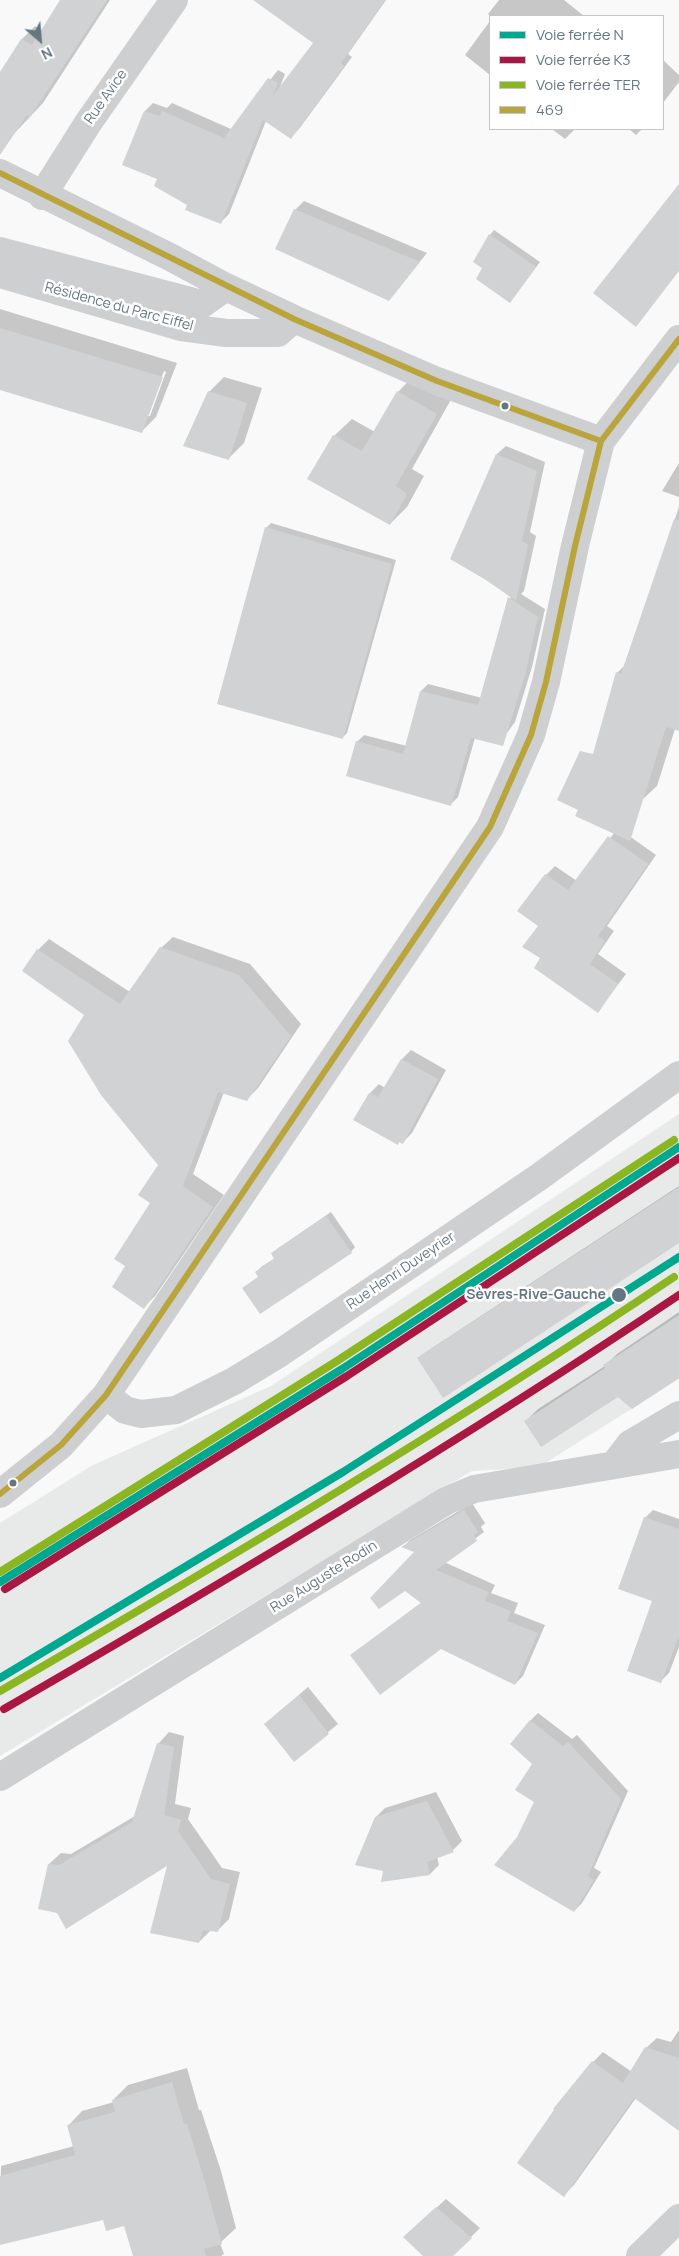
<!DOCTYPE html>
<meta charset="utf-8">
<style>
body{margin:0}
#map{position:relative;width:679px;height:2256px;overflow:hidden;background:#f9f9f9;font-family:Manrope,sans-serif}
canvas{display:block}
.legend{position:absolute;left:489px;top:15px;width:175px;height:115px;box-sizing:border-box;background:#fff;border:1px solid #c1c8cd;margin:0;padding:6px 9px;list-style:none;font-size:15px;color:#657683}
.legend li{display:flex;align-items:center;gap:10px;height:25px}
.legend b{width:25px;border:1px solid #c1c8cd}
.north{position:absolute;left:15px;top:15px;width:50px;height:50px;-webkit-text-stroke:4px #fff;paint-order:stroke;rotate:153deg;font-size:14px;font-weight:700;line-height:20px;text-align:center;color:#657683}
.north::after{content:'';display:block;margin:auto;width:18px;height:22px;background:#657683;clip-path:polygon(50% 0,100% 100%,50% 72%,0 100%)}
</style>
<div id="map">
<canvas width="679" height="2256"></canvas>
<ul class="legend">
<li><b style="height:6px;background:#00a88f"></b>Voie ferrée N</li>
<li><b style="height:6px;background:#aa1743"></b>Voie ferrée K3</li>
<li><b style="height:6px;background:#8cb621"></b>Voie ferrée TER</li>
<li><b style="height:6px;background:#b9a53b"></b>469</li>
</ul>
<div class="north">N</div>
</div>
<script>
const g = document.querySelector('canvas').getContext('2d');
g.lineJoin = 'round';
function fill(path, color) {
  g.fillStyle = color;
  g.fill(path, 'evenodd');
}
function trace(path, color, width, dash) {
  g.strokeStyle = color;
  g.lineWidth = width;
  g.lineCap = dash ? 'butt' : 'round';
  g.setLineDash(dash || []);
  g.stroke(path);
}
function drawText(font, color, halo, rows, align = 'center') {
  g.font = font + ' Manrope,sans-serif';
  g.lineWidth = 5;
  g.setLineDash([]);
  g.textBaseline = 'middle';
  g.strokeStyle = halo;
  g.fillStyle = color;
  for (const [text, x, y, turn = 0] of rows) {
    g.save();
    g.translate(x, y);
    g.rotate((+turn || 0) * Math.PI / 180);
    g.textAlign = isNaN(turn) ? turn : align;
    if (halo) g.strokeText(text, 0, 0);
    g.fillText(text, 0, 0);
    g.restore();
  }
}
fill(new Path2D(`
 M679,1114V1379L539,1467L472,1471L0,1756V1523L93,1465L271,1386Z`), '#e8e9e9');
fill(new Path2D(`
 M63,0H110L43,103L11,137L0,130V74L22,39L35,26L42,31Z
 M255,0H386L348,54L352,57L299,129L291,137L266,121L229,214L220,223L189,205L159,178L145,111L153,103L167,108L172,103L231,129L278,70L285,74L280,87L315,43Z
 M499,0H564L584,16H491L488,14Z
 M490,21V75L465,55Z
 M663,60L679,75V82L663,103Z
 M552,129H575L565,139Z
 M629,129H642L636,135Z
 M304,201L427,253L389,299L295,210Z
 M494,230L540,262L514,297L484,268L490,235Z
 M0,309L177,363L156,417L141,432L0,389ZM164,371L166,372L150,416H147Z
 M415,374L453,396L412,469L424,476L407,507L390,524L334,436L352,419L375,432L398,392Z
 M224,377L262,388L244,443L229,458L209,392Z
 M506,446L545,462L530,532L536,536L524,591L521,594L545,609L532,667L515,722L499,744L475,738L458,797L451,804L357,742L364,735L407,746L421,691L428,684L482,698L511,596L497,454Z
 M679,463V497L662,491Z
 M679,507V730L675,729L657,786L642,800L617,673L625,665Z
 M271,523L396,560L347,733L343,737L266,528Z
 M618,828L656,855L607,926L614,931L598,954L626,974L598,1011L541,958L540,925L546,875L555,866L577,881Z
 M173,937L250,964L301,1024L258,1088L246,1100L224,1092L193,1174L224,1195L155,1296L144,1307L127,1266L152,1203L160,1165L86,1015L38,950L49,939L130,992L161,948Z
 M411,1050L446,1070L412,1133L403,1142L370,1093L379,1084L385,1088L402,1059Z
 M679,1186V1242L419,1358L423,1354Z
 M331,1212L355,1247L351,1252L244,1288L259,1276L257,1272L261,1267L275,1258L277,1249Z
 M679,1312V1376L526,1421L538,1409L605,1366L617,1354Z
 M472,1503L485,1523L481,1527L484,1532L444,1562L495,1585L491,1593L518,1603L514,1613L545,1625L523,1676L515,1684L441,1647L352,1655L422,1602L416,1551L403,1547L410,1540Z
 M653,1510L679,1519V1647L669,1673L661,1681L645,1518Z
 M308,1687L338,1724L294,1760L265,1724Z
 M538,1713L572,1739L577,1735L628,1791L594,1868L601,1872L582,1903L574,1911L518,1837L536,1802L530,1721Z
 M169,1732L184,1736L175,1804L191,1808L188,1819L222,1868L240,1872L229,1919L217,1931L211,1930L199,1942L169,1864L67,1927L49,1864L61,1853L71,1854L135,1816L158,1744Z
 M436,1792L462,1841L453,1850L437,1857L439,1865L430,1874L385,1870L376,1817L385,1808Z
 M679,2030V2130L636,2098L574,2185L564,2195L593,2062L603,2052L632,2072L646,2048L657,2038L671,2042Z
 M187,2068L199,2110H201L221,2171L236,2228L220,2243L224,2254L221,2256H134L125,2225L104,2218L0,2228L1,2166L74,2146L68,2126L82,2111L114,2102L113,2100L128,2085Z
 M446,2199L480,2228L452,2256H424L414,2228Z`), '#0003');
fill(new Path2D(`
 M60,0H107L30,117L27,115L0,155V72L21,39L32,45Z
 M253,0H385L341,63L344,66L291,139L263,120L221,224L185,210L187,205L154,186L157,179L122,165L144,111L160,116L162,111L224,138L268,78L278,83L272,97L313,43Z
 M679,184V271L636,327L593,293Z
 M294,209L337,227L420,262L389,301L275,249Z
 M489,234L536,267L510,303L476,279L482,268L473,262Z
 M0,328L163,377L142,433L0,390Z
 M208,391L247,403L229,460L183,446Z
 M397,391L437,414L396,486L407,494L390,525L307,479L333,435L362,451Z
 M496,454L537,471L522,541L528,545L516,601L486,580L450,559Z
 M674,519L679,520V731L666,727L630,841L575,816L578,810L557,800L580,751L593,754L616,672L621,674Z
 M265,527L392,564L343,739L217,704Z
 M508,597L538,617L525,675L503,746L471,738L451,806L346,776L356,741L403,754L420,691L478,705Z
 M608,836L648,864L598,936L605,941L590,964L618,984L598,1013L534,968L540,958L522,947L538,926L517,911L545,874L568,890Z
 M160,947L239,975L291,1036L247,1101L218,1092L183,1186L213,1207L144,1309L112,1287L125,1266L114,1259L150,1203L138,1195L158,1165L101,1095L68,1041L84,1015L22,971L37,949L120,1004Z
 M401,1059L438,1079L403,1144L399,1142L398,1145L353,1120L369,1093L378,1097Z
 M679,1187V1243L443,1398L417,1358Z
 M326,1216L352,1253L260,1314L242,1288L258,1277L255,1272L274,1259L271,1253Z
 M679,1315V1378L632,1409L618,1397L541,1447L524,1421L605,1368L603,1365Z
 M464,1510L478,1532L474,1535L477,1541L436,1570L488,1592L485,1601L511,1611L507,1621L538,1633L515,1685L441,1649L380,1695L350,1655L421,1603L405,1591L379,1609L370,1598L414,1552L401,1547Z
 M644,1517L679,1529V1636L661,1683L627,1671L652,1601L618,1589Z
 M299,1695L329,1734L294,1762L264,1724Z
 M530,1720L563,1746L568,1742L621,1799L588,1876L594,1880L574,1912L494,1865L517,1837L534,1802L515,1790L532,1764L510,1744Z
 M157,1743L174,1747L164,1815L181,1820L178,1831L211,1879L230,1884L218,1932L203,1930L199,1943L150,1933L167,1866L66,1929L57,1913L38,1909L48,1864L59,1865L132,1822Z
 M427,1801L454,1852L427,1862L430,1875L381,1882L383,1871L355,1865L375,1817Z
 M645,2047L679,2058V2131L634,2098L564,2197L517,2163L554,2110L553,2109L592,2061L623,2083Z
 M172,2082L184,2124H187L206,2186L222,2244L204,2249L206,2256H133L124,2226L106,2231L103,2220L0,2245V2176L75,2155L67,2125L115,2112L112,2100Z
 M436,2207L472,2238L453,2256H423L403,2237Z`), '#d0d2d3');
trace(new Path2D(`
 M0,173L170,257L226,287L294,319L437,381L601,441
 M42,196L88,123L174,0
 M0,251L202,304L226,287
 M0,274L181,327L226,333H278L294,319
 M106,1395L125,1410L141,1414L176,1410L234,1381L280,1353L539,1177L679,1075
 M614,1465L630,1444L679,1415
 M0,1494L61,1445L106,1395L490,827L531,735L546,682L575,546L601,441L679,339
 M0,1777L446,1501L474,1489L679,1454
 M640,2256L679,2218`), '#cecfd0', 28);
trace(new Path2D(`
 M0,173L294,319L437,381L601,441
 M0,1494L61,1445L106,1395L490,827L531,735L546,682L575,546L601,441L679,339`), '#b9a53b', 6);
trace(new Path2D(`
 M0,1582L342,1369L679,1147
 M0,1678L343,1472L679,1257`), '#00a88f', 8);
trace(new Path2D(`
 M5,1589L347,1376L679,1158
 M4,1709C233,1577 460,1442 679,1295`), '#aa1743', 8);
trace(new Path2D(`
 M0,1572L337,1361L674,1140
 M0,1691C229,1559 455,1424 674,1277`), '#8cb621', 8);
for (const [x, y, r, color] of [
 [505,406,4.5,"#657683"],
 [619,1295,8,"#657683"],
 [13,1483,4.5,"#657683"]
]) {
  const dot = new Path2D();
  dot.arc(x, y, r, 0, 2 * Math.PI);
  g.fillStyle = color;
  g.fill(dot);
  trace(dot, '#fff', 2);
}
drawText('14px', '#657683', '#fff', [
 ["Rue Avice",106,97,-55],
 ["Résidence du Parc Eiffel",119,307,15],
 ["Rue Henri Duveyrier",401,1271,-34],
 ["Rue Auguste Rodin",324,1577,-32]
]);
drawText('bold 14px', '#657683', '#fff', [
 ["Sèvres-Rive-Gauche",606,1295]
], 'right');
</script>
